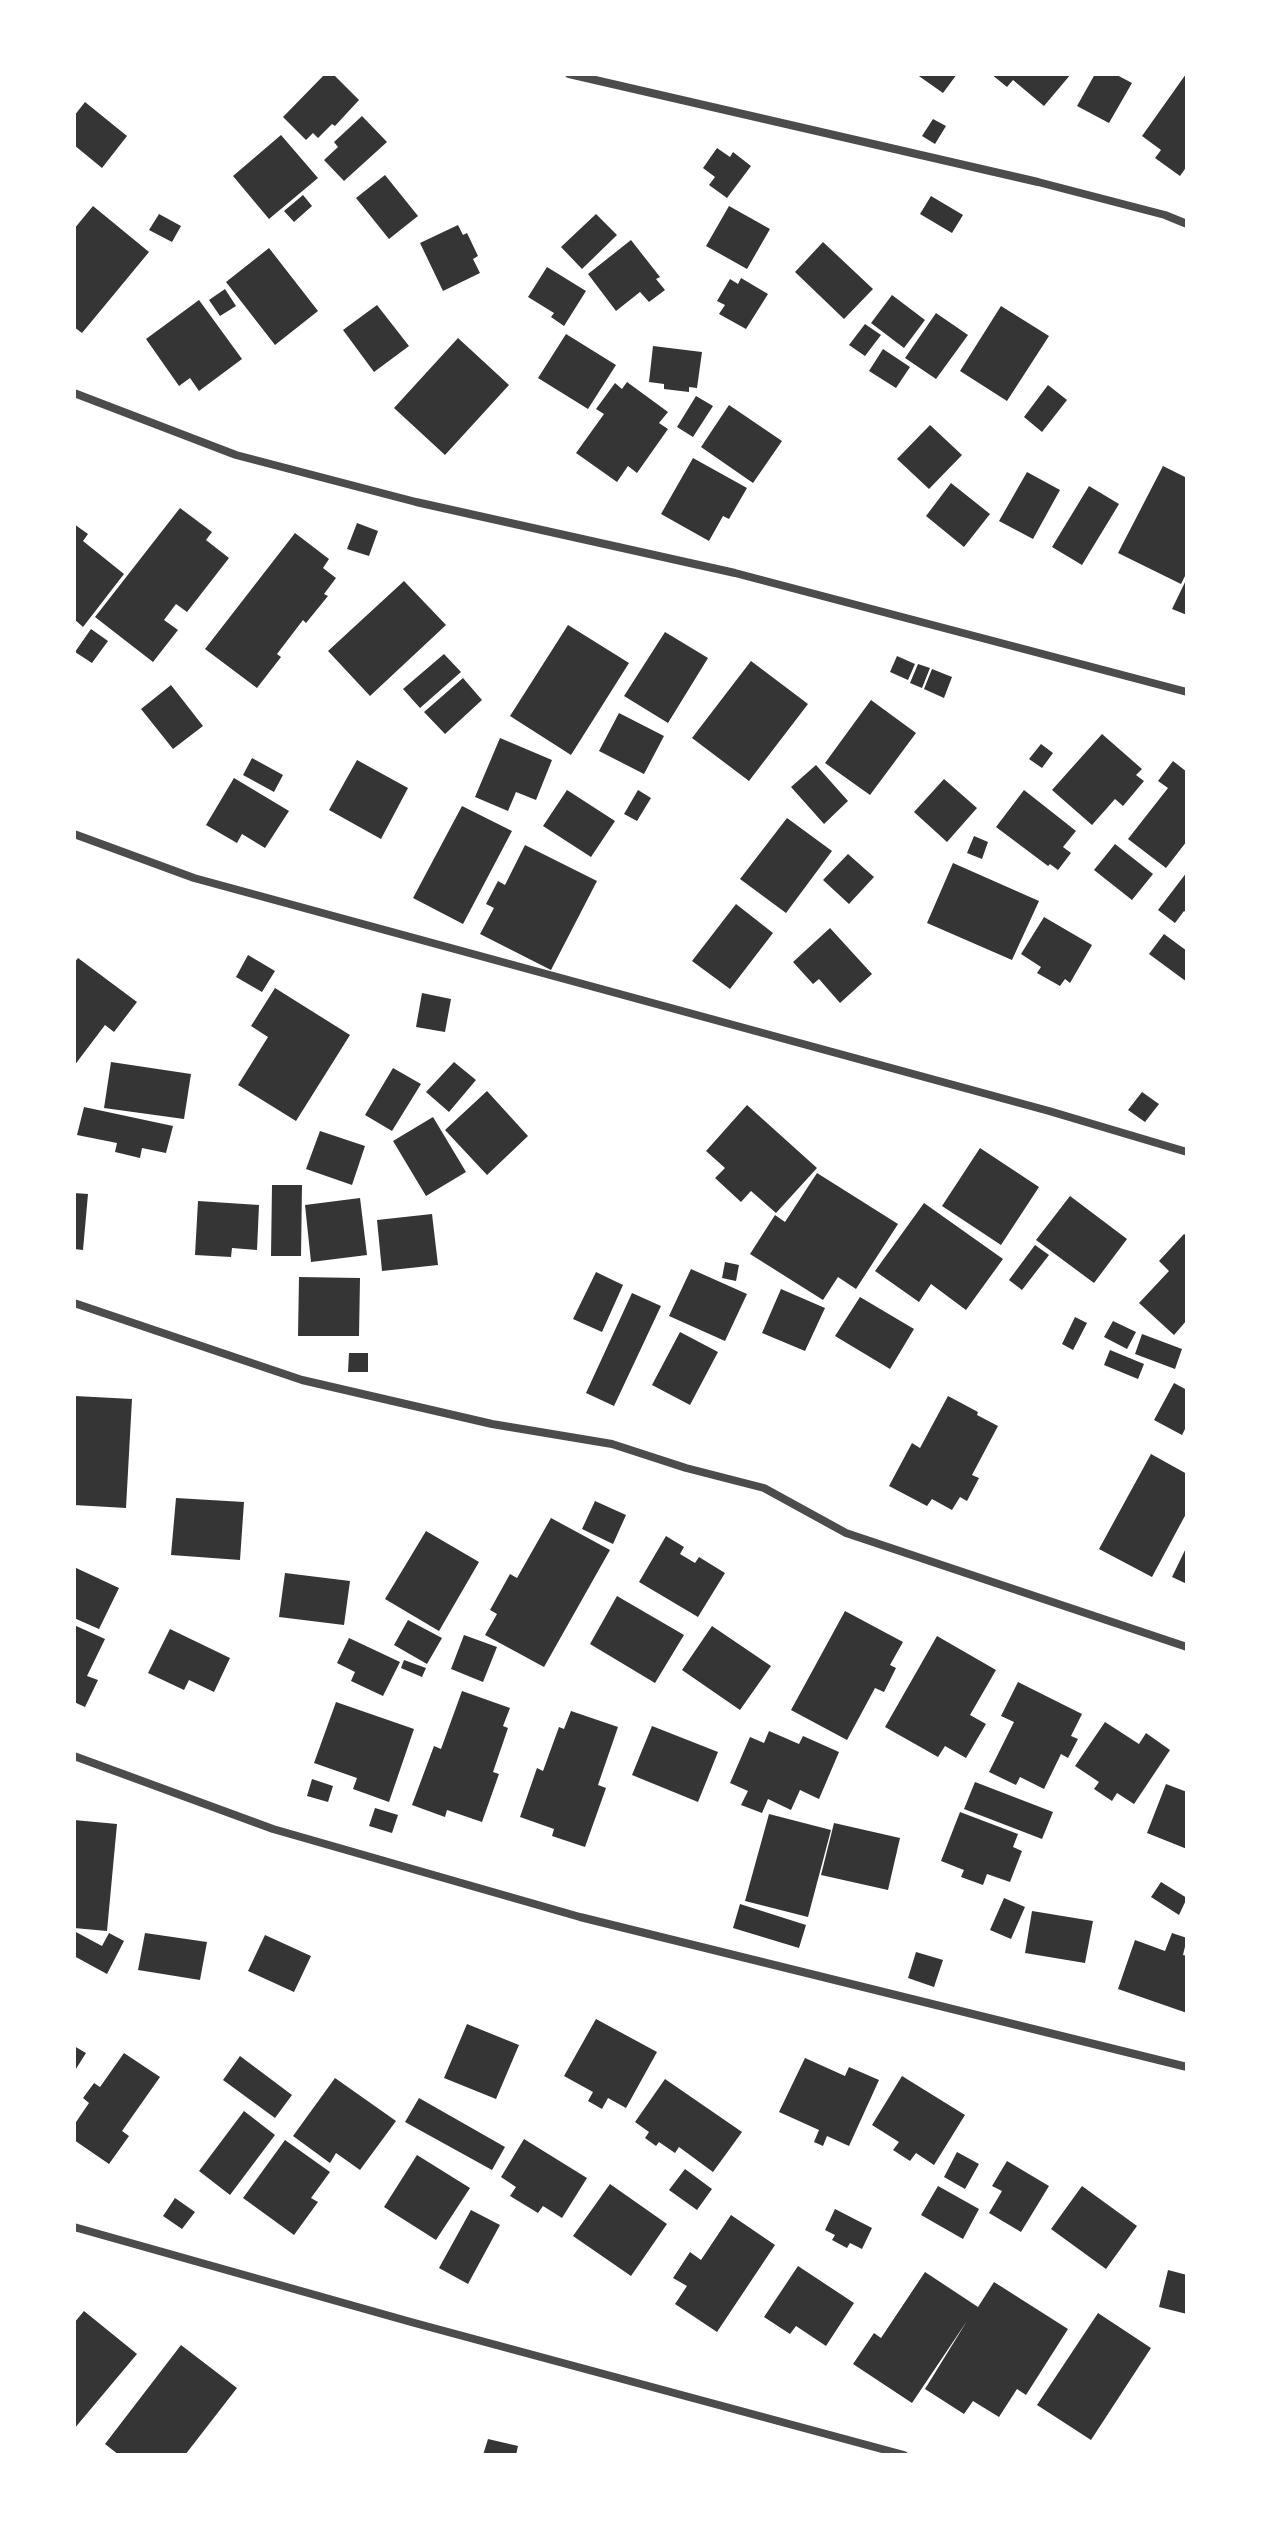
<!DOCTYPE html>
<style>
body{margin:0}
#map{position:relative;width:1261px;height:2529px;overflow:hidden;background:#fff;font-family:"Golos Text",sans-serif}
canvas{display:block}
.frame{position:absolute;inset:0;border:76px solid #fff;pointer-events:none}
</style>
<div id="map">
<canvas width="1261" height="2529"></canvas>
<div class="frame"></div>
</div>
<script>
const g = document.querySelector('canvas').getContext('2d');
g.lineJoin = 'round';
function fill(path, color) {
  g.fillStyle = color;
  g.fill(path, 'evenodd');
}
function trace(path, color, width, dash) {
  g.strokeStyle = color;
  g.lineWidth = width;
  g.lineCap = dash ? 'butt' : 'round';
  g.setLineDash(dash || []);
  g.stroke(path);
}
fill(new Path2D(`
 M325,74H333L359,100L335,126L332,124L318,138L313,133L306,140L283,117Z
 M916,74H957L943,93Z
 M991,74H1071L1044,106L1013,80L1007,87Z
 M1095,74H1115L1132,83L1109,123L1077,106Z
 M1186,74L1187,166L1180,176L1155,158L1161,150L1142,136Z
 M85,102L127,136L102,168L74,145V116Z
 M362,116L387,142L344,181L324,160L338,147L334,142Z
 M933,119L946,126L935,144L922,136Z
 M281,135L318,178L269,219L233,176Z
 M717,148L730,157L733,152L751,166L727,198L709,185L715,177L703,168Z
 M385,175L418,216L389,239L356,198Z
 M303,195L312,206L294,222L284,211Z
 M931,196L963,215L952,233L920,214Z
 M93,206L149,252L82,333L74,327V229Z
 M729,206L770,229L747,269L706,246Z
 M159,214L181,226L172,242L149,230Z
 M596,214L617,235L582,269L561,247Z
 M458,225L463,235L467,233L478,256L473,259L480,273L443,291L420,243Z
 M631,240L660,277L656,279L665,290L649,302L640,292L616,311L588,274Z
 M823,242L873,289L844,319L795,272Z
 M269,248L318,311L275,345L226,282Z
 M547,267L586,291L564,326L551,317L554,313L528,297Z
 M741,278L768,294L746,329L719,314L725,305L717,301L730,279L738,284Z
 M225,289L236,306L220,316L209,300Z
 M892,295L925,320L904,348L871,323Z
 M199,300L242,359L199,391L190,378L179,386L146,339Z
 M377,305L409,346L374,372L343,330Z
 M1001,306L1049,336L1007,401L960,371Z
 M936,313L968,335L936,379L905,358Z
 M865,324L881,335L865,356L849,345Z
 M566,334L616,365L588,409L538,378Z
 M458,338L509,385L445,455L394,408Z
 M653,346L702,352L697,388L689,387V392L664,389V384L649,382Z
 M883,349L910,367L896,388L869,371Z
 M627,382L668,412L659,423L668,429L637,473L628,466L617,482L576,453L604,414L596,409L615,383L622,389Z
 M1048,385L1067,400L1042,432L1024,417Z
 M696,396L713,406L693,437L677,427Z
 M729,405L782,441L753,483L701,447Z
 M930,425L962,455L929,489L897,459Z
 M693,458L747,488L729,519L723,516L709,541L661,514Z
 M1163,466L1187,478V572L1181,584L1118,553Z
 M1027,472L1060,490L1033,539L999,521Z
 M951,483L990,514L964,547L926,516Z
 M1089,486L1119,504L1082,565L1052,547Z
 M180,508L212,532L206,540L229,558L187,612L176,604L164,620L178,630L153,662L95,617Z
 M357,523L378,531L369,556L347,549Z
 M74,524L88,534L83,541L124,574L83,627L74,619Z
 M295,533L329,559L323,568L336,578L324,594L328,596L306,623L303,620L277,654L281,657L257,688L205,649Z
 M1187,578V615L1172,609Z
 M404,581L446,625L370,696L328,651Z
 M568,625L629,663L571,755L510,716Z
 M91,629L108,641L92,663L75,652Z
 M665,632L708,658L668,723L624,696Z
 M444,654L461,672L420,708L403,689Z
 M897,656L915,664L908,680L890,672Z
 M751,661L808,704L749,781L692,738Z
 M918,664L930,668L922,688L910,683Z
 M932,669L952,677L944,698L924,689Z
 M463,678L482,700L445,734L424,712Z
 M171,685L203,726L173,749L141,709Z
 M871,700L916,733L870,795L825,763Z
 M619,713L664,736L644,774L599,751Z
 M1102,734L1142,769L1136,775L1144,781L1123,806L1115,799L1092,825L1052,790Z
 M500,738L552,760L536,800L516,792L508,811L475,797Z
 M1041,744L1053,753L1042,768L1029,759Z
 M252,758L283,775L274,792L243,775Z
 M357,760L408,788L381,839L329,810Z
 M1173,761L1187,772V841L1166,868L1128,839L1168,788L1158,781Z
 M816,765L848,801L824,824L791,787Z
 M234,778L289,811L265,848L242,834L237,843L206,825Z
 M944,779L977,808L947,842L914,812Z
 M567,790L615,821L591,857L543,826Z
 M638,790L651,798L637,821L624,814Z
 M1024,790L1076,831L1063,847L1071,853L1058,870L1050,864L1048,866L996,827Z
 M462,806L512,831L463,924L413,898Z
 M787,818L832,851L786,913L740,879Z
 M974,836L988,842L982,859L967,853Z
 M1115,844L1153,874L1132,900L1094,870Z
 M525,845L597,881L551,970L480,934L494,908L486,904L498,881L505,885Z
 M848,854L874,877L849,904L823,880Z
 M953,863L1039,901L1012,960L927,923Z
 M1187,872V913L1184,911L1175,923L1158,910Z
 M736,904L773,933L730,989L692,961Z
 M1044,917L1092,945L1070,983L1065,979L1060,986L1037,973L1041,967L1021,954Z
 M830,928L872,974L840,1003L819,979L813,984L793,962Z
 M1164,934L1187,951V982L1149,954Z
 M248,955L275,971L262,992L236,977Z
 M78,958L137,1002L114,1032L105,1025L74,1066V963Z
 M275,988L350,1035L296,1121L238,1085L268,1037L251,1026Z
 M422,993L451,999L445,1032L416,1027Z
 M111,1062L191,1074L184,1119L104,1108Z
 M454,1062L476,1080L449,1112L426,1092Z
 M393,1068L421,1084L392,1131L365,1115Z
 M487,1091L528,1136L487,1175L445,1130Z
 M1142,1092L1159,1104L1145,1122L1128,1110Z
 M747,1105L817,1168L776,1213L751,1191L741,1202L715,1178L725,1168L706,1151Z
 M84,1107L173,1126L166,1153L142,1148L140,1158L115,1152L117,1143L77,1135Z
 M433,1117L466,1172L426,1196L393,1141Z
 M320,1131L365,1146L352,1185L306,1169Z
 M980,1148L1039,1187L1001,1245L942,1206Z
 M817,1173L898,1224L856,1289L838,1277L823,1300L750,1254L775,1215L785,1222Z
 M272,1185H302L301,1256H271Z
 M74,1193L88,1194L83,1250L74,1249Z
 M1070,1196L1127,1239L1094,1283L1036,1240Z
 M360,1198L367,1255L311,1262L305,1205Z
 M198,1201L259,1205L257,1250L232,1248L231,1257L195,1255Z
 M924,1203L1003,1259L966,1310L931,1284L919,1302L875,1271Z
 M432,1214L438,1265L382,1271L377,1220Z
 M1184,1234L1187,1236V1320L1174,1335L1139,1303L1169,1271L1159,1261Z
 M1035,1245L1049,1255L1022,1290L1009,1280Z
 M725,1262L739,1265L736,1281L722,1278Z
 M691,1269L747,1294L725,1341L669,1316Z
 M596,1272L623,1285L602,1332L573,1319Z
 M299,1277L360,1278L359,1336H298Z
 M781,1289L825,1308L805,1351L762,1333Z
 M632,1293L661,1306L614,1406L586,1393Z
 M860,1297L914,1329L890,1369L835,1336Z
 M1075,1317L1087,1323L1073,1350L1062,1344Z
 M1113,1321L1136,1332L1127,1349L1104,1337Z
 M680,1332L718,1352L690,1405L652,1385Z
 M1142,1334L1182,1349L1175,1369L1135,1354Z
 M1110,1350L1144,1364L1138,1379L1104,1365Z
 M349,1353H368V1372H348Z
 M1174,1383L1187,1390V1425L1182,1435L1154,1420Z
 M75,1396L132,1399L126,1508L74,1505Z
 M948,1396L978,1412L977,1415L998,1426L972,1475L979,1478L967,1501L960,1497L952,1510L932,1499L927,1506L889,1486L912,1443L920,1448Z
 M1151,1454L1187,1474V1512L1152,1577L1099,1549Z
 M176,1498L244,1502L240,1560L171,1555Z
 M595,1501L626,1515L613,1544L582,1529Z
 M551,1518L610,1550L544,1667L485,1635L497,1614L490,1610L510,1574L517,1578Z
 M426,1531L479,1562L439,1631L385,1599Z
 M666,1536L684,1547L680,1554L695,1563L699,1557L725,1573L698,1617L639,1582Z
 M1187,1546V1584L1172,1577Z
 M74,1567L119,1588L99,1629L74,1618Z
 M285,1573L350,1581L344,1625L279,1617Z
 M617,1596L684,1635L655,1683L590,1644Z
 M845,1611L903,1642L890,1665L896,1668L884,1692L875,1688L847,1740L791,1710Z
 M408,1620L442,1638L427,1664L394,1645Z
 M74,1625L105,1639L87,1676L98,1680L85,1707L74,1702Z
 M712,1626L771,1666L740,1710L682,1670Z
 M170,1629L230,1658L214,1692L189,1680L184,1690L148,1673Z
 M464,1635L497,1647L483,1682L451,1669Z
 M937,1636L996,1670L970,1715L986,1724L966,1758L945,1746L938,1757L885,1727Z
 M349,1638L400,1662L383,1696L351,1681L355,1672L337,1663Z
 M404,1660L426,1668L422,1677L401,1668Z
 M1018,1682L1082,1714L1071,1736L1078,1739L1068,1758L1061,1754L1044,1789L1020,1777L1016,1785L989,1772L1014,1722L1001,1716Z
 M462,1691L510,1708L503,1726L508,1728L493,1772L499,1774L482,1822L447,1810L445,1817L412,1805L434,1746L441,1749Z
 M336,1702L414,1729L389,1802L353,1789L357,1778L314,1763Z
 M571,1711L618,1727L598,1785L606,1788L585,1847L552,1836L554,1829L520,1817L537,1768L543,1771L559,1727L564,1729Z
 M1105,1722L1139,1744L1146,1733L1170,1750L1134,1804L1117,1793L1112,1801L1094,1789L1099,1782L1075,1766Z
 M652,1726L718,1752L698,1802L632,1775Z
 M769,1731L799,1744L803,1736L839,1752L819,1799L800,1790L791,1810L768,1799L762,1813L741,1805L748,1791L730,1783L750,1737L764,1743Z
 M312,1779L333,1786L328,1802L307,1796Z
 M975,1782L1053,1812L1042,1839L964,1809Z
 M1166,1784L1187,1792V1849L1147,1833Z
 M375,1808L398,1815L392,1833L369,1826Z
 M960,1812L1018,1834L1013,1847L1022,1851L1010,1882L987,1874L983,1885L961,1877L964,1870L941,1861Z
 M769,1814L831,1830L808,1917L745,1901Z
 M74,1820L117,1824L107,1931L74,1928Z
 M834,1823L900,1838L888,1890L821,1875Z
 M1161,1882L1187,1898L1179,1915L1151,1897Z
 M1004,1898L1025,1907L1011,1939L990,1930Z
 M740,1904L806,1925L799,1948L733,1928Z
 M1032,1911L1093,1921L1085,1963L1025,1953Z
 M74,1931L102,1946L109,1933L124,1941L107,1974L74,1956Z
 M145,1933L207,1942L200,1980L138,1970Z
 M1172,1933L1187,1938L1183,1955L1187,1956V2013L1118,1989L1135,1940L1165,1951Z
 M265,1935L311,1956L294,1992L248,1971Z
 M916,1952L943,1960L934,1987L908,1978Z
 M596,2019L657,2052L626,2108L608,2098L602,2109L588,2101L593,2092L564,2076Z
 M467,2024L519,2045L496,2099L444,2078Z
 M74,2046L86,2053L74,2072Z
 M124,2053L160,2077L122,2131L129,2136L109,2164L74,2140V2125L89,2103L83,2098L94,2083L100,2087Z
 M240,2056L292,2095L275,2118L223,2080Z
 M805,2058L845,2076L849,2067L879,2080L849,2146L827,2136L823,2146L814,2142L819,2130L779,2112Z
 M902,2076L965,2115L934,2165L916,2153L910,2161L893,2150L899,2142L872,2125Z
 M335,2078L396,2121L360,2170L336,2153L330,2163L293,2136Z
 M665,2079L742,2132L713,2172L679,2147L675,2153L659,2142L656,2146L645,2138L649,2132L635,2122Z
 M419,2098L505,2147L492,2170L405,2122Z
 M244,2111L275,2135L230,2195L199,2171Z
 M524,2139L587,2178L562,2218L543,2206L538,2213L510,2196L516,2187L501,2177Z
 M285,2140L330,2172L311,2198L318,2202L294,2235L243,2198Z
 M957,2152L979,2164L965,2189L944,2177Z
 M417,2155L470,2188L436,2240L384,2207Z
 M1007,2161L1049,2186L1021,2232L989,2213L1002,2191L992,2186Z
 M685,2169L712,2189L697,2210L669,2190Z
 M610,2184L667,2224L631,2276L573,2236Z
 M938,2186L979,2209L963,2239L921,2215Z
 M1082,2186L1137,2226L1106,2269L1051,2229Z
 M175,2198L195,2212L182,2229L163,2216Z
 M835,2209L872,2228L862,2249L850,2243L847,2248L832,2240L835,2235L825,2230Z
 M471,2210L500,2225L468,2284L439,2268Z
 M731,2215L775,2245L717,2332L675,2304L687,2286L673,2278L690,2252L701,2260Z
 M798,2266L854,2303L826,2346L796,2326L790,2334L764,2317Z
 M1168,2270L1187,2275V2314L1159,2307Z
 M925,2272L978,2307L994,2282L1068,2329L1026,2395L1017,2389L999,2417L973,2401L964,2414L925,2389L967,2321L912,2403L853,2364L874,2333L881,2338Z
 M84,2311L137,2354L74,2429V2323Z
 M1098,2313L1151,2348L1091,2440L1037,2405Z
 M181,2345L237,2388L185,2455H119L105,2444Z
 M488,2439L518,2446L516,2455H483Z`), '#353535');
trace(new Path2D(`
 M569,74L1038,182L1165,215L1187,224
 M74,393L236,455L416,502L735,573L1187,692
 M74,834L194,878L1049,1111L1187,1152
 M74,1303L302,1380L492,1424L612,1444L686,1468L764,1488L846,1533L1187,1647
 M74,1756L273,1829L580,1917L1187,2067
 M74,2227L411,2322L904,2455`), '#4c4c4c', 8);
</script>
